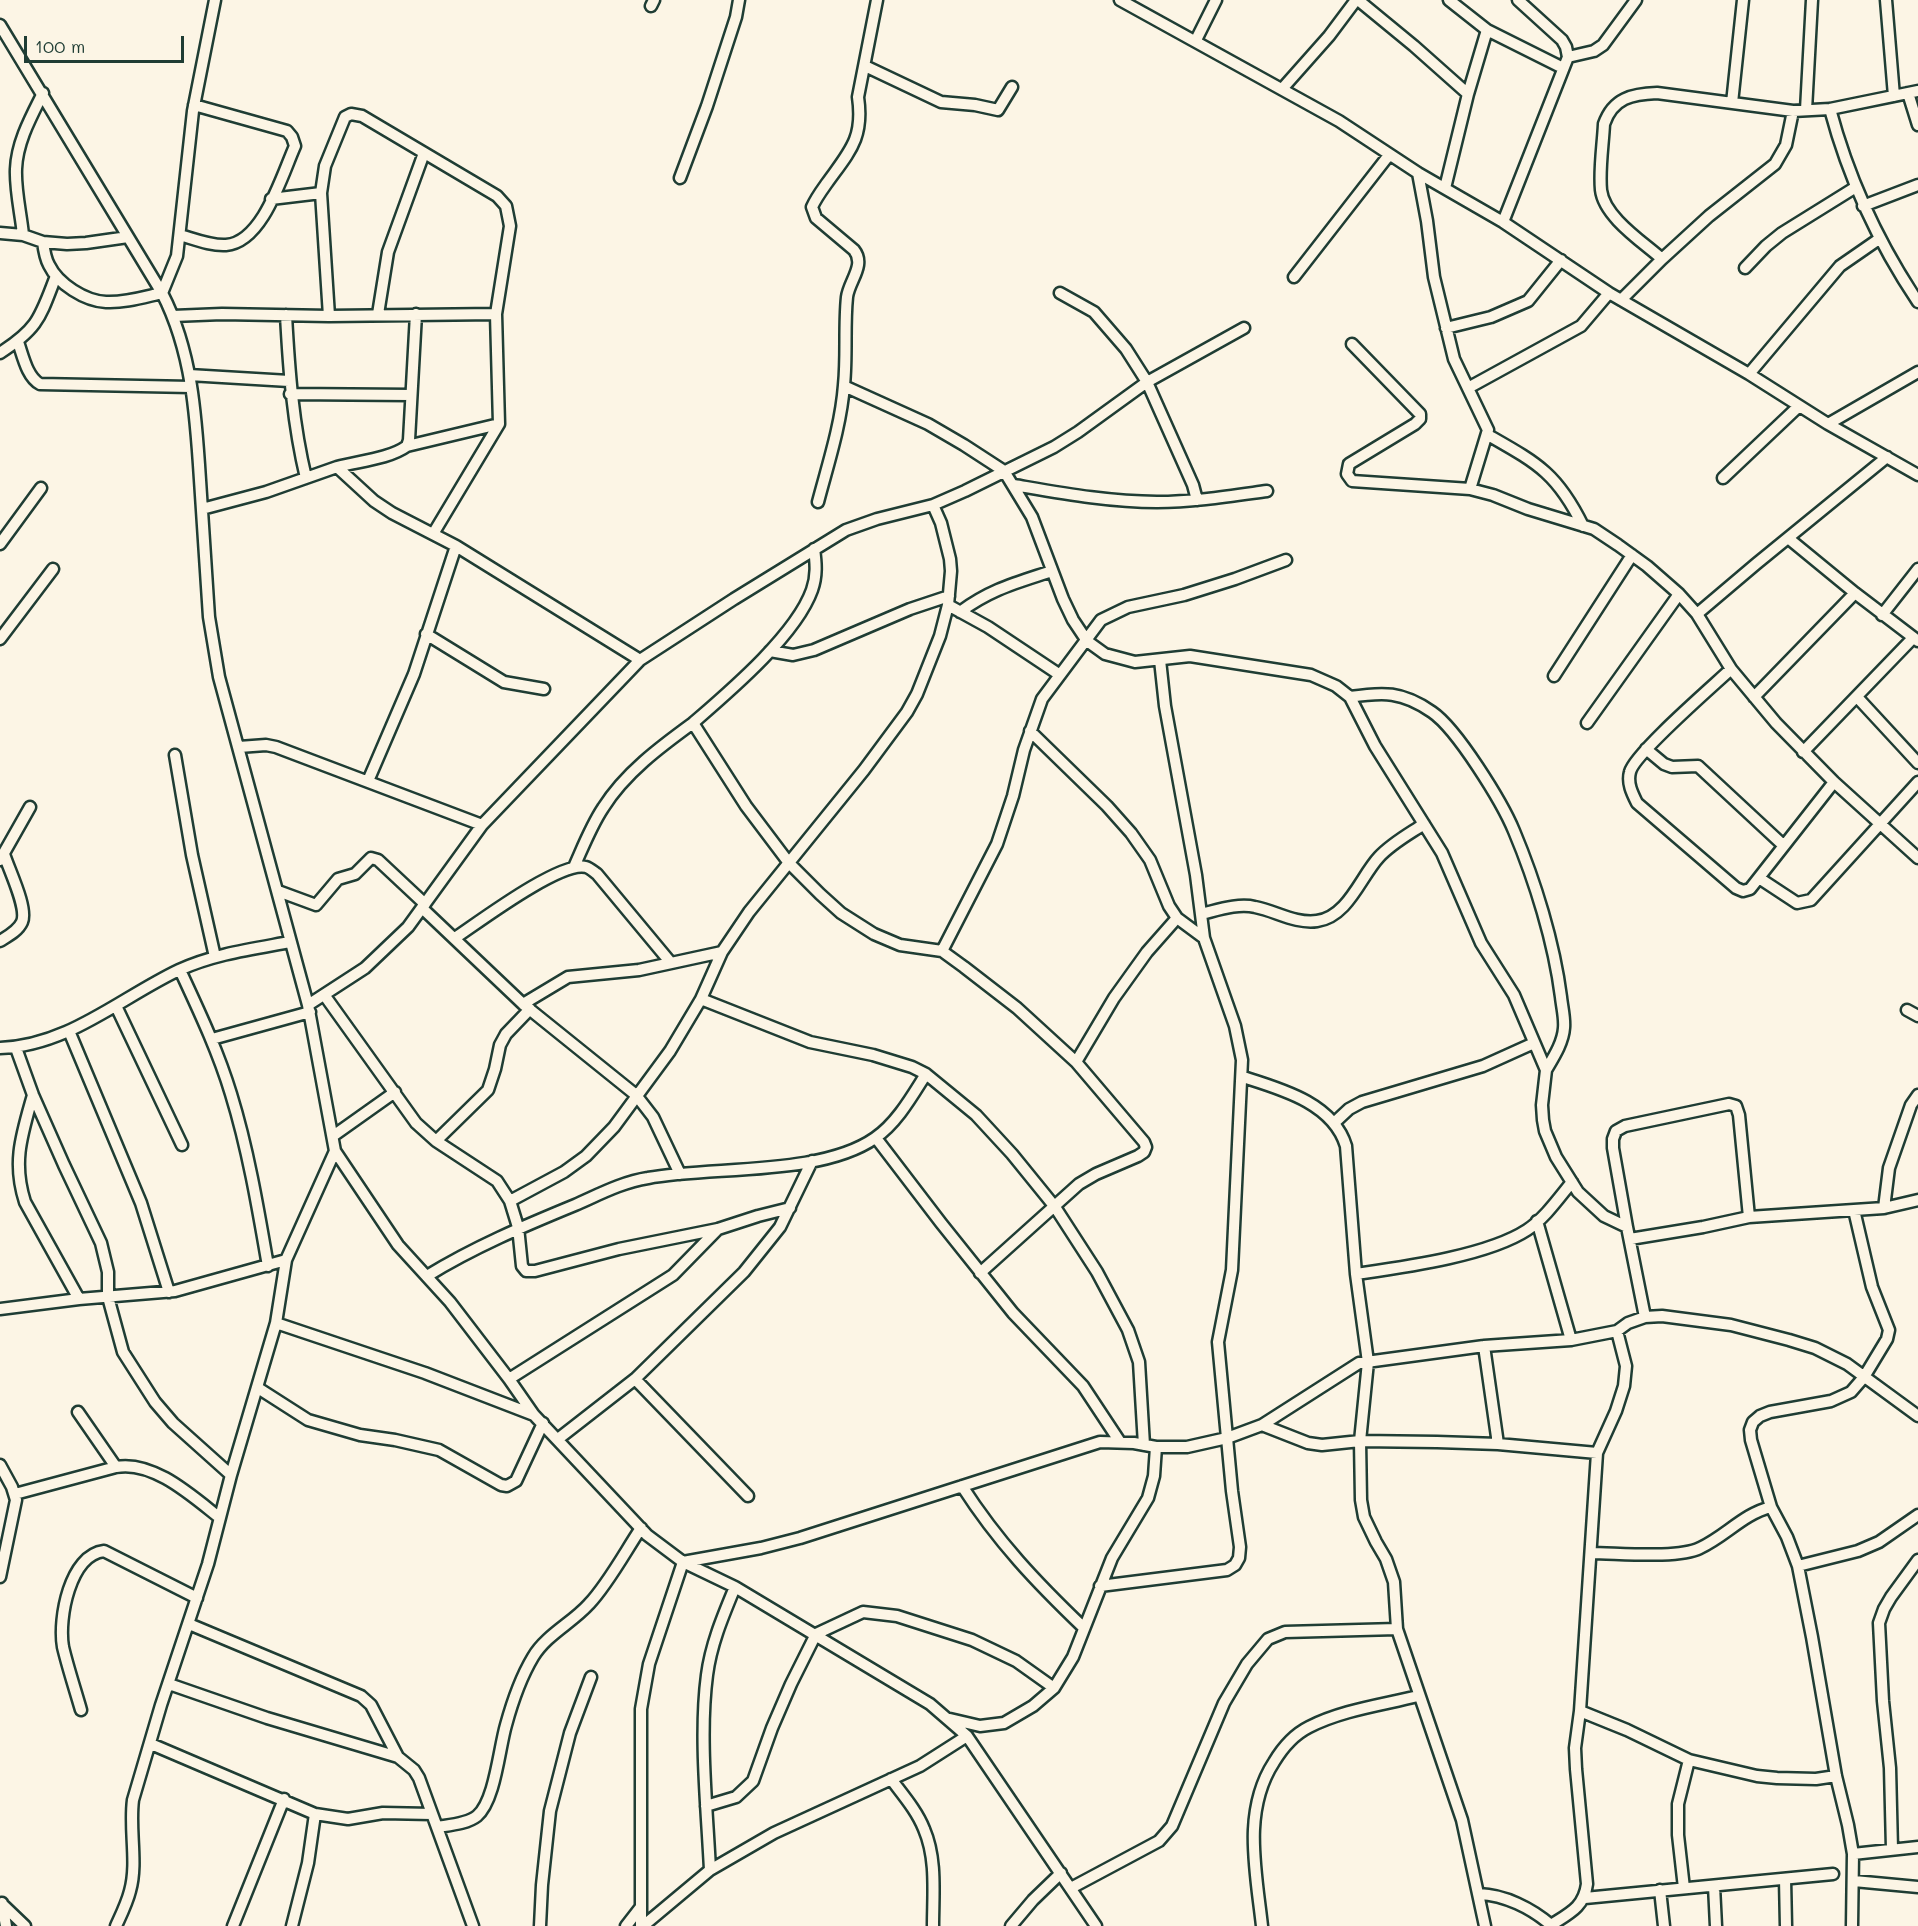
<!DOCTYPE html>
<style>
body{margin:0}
#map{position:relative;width:1918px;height:1926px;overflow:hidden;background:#fcf5e5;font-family:Mali,sans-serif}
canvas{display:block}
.scale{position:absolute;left:24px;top:36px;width:160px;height:27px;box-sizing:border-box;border:3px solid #1f3d34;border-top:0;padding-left:8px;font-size:18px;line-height:21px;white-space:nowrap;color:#1f3d34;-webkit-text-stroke:4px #fcf5e5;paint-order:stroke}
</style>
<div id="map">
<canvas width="1918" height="1926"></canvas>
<div class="scale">100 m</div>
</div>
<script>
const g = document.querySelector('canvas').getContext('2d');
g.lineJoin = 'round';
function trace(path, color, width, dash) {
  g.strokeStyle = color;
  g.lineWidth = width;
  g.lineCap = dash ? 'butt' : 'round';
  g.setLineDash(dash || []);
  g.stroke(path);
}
const street = new Path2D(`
 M1120,0L1339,121L1418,173L1503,222L1609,293L1749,374L1828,424L1918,475
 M1358,0L1414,46L1468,94L1487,30
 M1449,0L1487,30L1563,68
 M1886,0L1894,96
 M651,6L654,0
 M0,25L162,293C192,351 196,416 200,480C203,525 206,571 209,617L219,677L308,1005L335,1151L398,1245L450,1302L509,1379L534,1415L647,1535L683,1562L735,1587L930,1704L967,1736L1096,1926
 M1196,40L1216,0
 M1568,57L1594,51L1603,45L1636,0
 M865,66L941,102L975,105L998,110L1012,87
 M1282,89L1329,36L1356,0
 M1908,93L1918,125
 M1732,103L1743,0
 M1830,109C1849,180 1877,241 1918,302
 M1806,110L1812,0
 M1418,173L1427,221L1434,277L1454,359L1488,430L1470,489
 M680,178L707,106L736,17L739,0
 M1445,188L1468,94
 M271,199L321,193
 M1863,206L1918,185
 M1503,222L1568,57L1566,47L1562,40L1518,0
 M0,233L23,235L43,242L67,244L86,243L128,237
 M23,235C21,214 15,190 16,169C17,142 31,117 43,93
 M180,235C194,239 211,246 226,245C263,242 282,175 295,146L292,137L287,131L194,105
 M43,242C44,250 45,258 49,265C58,284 85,301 106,302C125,303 144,297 162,293L177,256L193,111L215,0
 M1662,259C1643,242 1604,217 1601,190C1599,169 1603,145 1604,124C1613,98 1632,94 1657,93L1793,111L1830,109L1918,91
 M1745,268L1766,246L1782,233L1856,187
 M1294,277L1389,155
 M1060,293L1094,312L1126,349L1147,382L1193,485L1197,500
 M1621,300L1662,259L1709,216L1775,164L1786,145L1793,111
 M378,314L388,252L424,153
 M286,315C289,371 293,424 306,478
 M173,316L222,314L329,316L496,314
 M329,316L321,193L325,166L345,117L351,114L362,116L497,196L506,206L510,226L496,314L499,424L433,534
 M1446,328L1491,317L1528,301L1561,260
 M18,342C23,356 27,377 40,384L191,387
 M1352,344L1420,414V419L1415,424L1349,464L1347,474L1352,481L1470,489L1493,495L1528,509L1594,529L1618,545L1647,566L1679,594L1697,614L1731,669L1776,723L1834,782L1918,858
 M0,353C39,328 40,317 56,276
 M1749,374L1840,266L1879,239
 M189,375L289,381
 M844,386L928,424L964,445L1004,471L1032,517L1063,599L1073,620L1087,641L1105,654L1135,662L1190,656L1311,675L1336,686L1350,697L1375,746L1442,853L1481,943L1514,995L1546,1070L1542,1105L1543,1120L1545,1131L1556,1157L1578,1192L1604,1216L1627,1227L1645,1317
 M1468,388L1581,326L1609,293
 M290,394L411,395
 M1828,424L1918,372
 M1488,435C1537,463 1557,473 1583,526
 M407,446L409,440L416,314
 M337,467C359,461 389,459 407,446L499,424
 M1723,478L1799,406
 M1014,485C1061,493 1109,502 1157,502C1194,502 1231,496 1267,491
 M818,502C828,464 841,425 844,385C847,356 844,326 847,297C849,281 866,265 854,250L816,218L812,207C816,198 822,190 827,183C850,151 864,138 858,97L877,0
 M202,509L266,492L337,467L374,501L392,513L456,546L640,660
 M1788,538L1855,593L1918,641
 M0,544L41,488
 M814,549C816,563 817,576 812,590C796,635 730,691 693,723L746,806L789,863L820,894L841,913L874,934L900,945L942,951L964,967L1017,1008L1076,1062L1144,1142L1146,1147L1144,1152L1138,1156L1096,1174L1079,1184L980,1273
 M948,605L988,627L1060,675
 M960,612C991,589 1016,583 1052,571
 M1697,614L1756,564L1887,457
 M1882,615L1918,569
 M426,634L504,682L544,689
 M0,639L53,569
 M770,651L793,655L814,650L910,609L949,596
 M1731,669C1713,686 1634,754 1630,772C1627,783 1632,793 1637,803L1736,888L1743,891L1750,889L1834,782
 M1554,676L1632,555
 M1350,697C1383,692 1402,691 1432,712C1457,729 1502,802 1514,831C1535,881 1554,942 1561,997C1562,1007 1565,1018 1564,1028C1563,1043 1553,1058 1546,1070
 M1754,697L1855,593
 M1857,697L1918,763
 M1587,723L1679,594
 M1030,731L1107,806L1131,833L1150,860L1169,906L1177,918L1204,938
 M239,747L266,745L276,747L482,825
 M1646,749L1664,764L1672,767L1698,766L1783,845
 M1803,752L1913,638
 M175,755L192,855L215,957
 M368,781L414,674L456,546
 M0,860L30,807
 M574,867C583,847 591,826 603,808C625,773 660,747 693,723
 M1759,878L1797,903L1811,900L1918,782
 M278,891L316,905L338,879L355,874L371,858L378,860L425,904
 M422,908L523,1004L636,1095L653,1117L680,1174
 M1201,914C1218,910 1238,903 1255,907C1276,911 1295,924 1317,921C1348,917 1361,876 1379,857C1392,843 1409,834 1424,824
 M455,938C479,922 560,861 586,867C590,868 594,872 597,874L671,963
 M0,941C8,936 18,931 22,922C28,908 9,870 4,854
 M942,951L997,844L1013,796L1024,750L1042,699L1101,620L1128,607L1184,595L1235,579L1286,560
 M180,970C199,1011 218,1051 231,1094C248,1149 258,1208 268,1266
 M325,996L416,1123L436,1141L497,1181L510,1201L518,1227L522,1266L526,1271H535L619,1249L718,1229L758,1216L790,1208
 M701,999L810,1042L873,1055L912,1067L926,1074L976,1115L1012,1154L1055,1207L1097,1272L1128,1330L1139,1362L1144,1445
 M523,1004L568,977L639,970L722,952
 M308,1005L365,968L408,927L482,825L640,660L734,599L846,530L877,519L933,505L965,491L1054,447L1078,432L1147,382L1244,328
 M116,1006L182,1145
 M1907,1010L1918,1016
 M69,1031L141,1203L169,1292
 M212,1039L310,1012
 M0,1048C68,1046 120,998 179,970C214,954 252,949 290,942
 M16,1048L33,1095L64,1165L101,1243L108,1272V1297L123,1352L155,1402L173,1423L231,1475
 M1076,1062L1114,998L1147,952L1177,918
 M1243,1077C1281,1089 1333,1103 1346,1146L1356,1274L1368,1362L1360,1441L1361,1500L1364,1517L1376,1542L1386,1559L1394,1582L1397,1629L1462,1820L1485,1926
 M33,1095C22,1134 12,1162 25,1202L79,1299
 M1334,1123L1349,1109L1362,1102L1483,1066L1534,1043
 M333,1136L395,1092
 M876,1138L941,1223L1013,1313L1083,1386L1120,1442
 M436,1141L488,1090L495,1069L500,1045L506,1034L530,1009
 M510,1201L564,1172L586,1156L614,1127L670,1051L701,999L722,952L749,912L864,770L907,712L917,694L940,636L948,605L951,571L950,559L941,523L933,505
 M1884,1208L1889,1168L1911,1105L1918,1095
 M1537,1221L1571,1340
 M1627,1227L1613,1148V1139L1616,1131L1625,1126L1729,1104L1736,1106L1739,1115L1749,1217
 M1630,1239L1703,1227L1749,1217L1884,1208L1918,1200
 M1356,1274C1404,1267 1487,1256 1527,1230C1545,1218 1558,1199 1572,1182
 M427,1276C474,1247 524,1226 575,1205C598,1195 622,1182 648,1178C713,1166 821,1176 875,1138C897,1123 912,1096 926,1074
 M0,1309L79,1299L175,1291L286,1260
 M276,1323L425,1373L534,1415
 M1484,1346L1498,1444
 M509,1379L673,1275L717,1230
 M635,1379L748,1496
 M258,1388L308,1420L360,1435L395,1440L439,1450L501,1485L507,1486L516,1481L543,1423
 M78,1412L116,1467
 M1262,1425L1308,1443L1322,1445L1360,1441L1437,1442L1498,1444L1597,1453
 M558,1439L635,1379L744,1272L780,1227L812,1161
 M0,1465L12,1487L16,1500L0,1577
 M962,1486C998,1542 1036,1582 1084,1628
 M15,1494L116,1467C153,1460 192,1496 220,1518
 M1771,1507L1751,1440L1750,1430L1753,1422L1760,1416L1770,1412L1831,1401L1851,1392L1864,1377L1887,1339L1889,1330L1872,1287L1854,1210
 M1591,1553C1618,1553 1678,1559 1700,1548C1726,1536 1743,1514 1771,1507L1787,1537L1798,1566L1812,1637L1836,1776L1848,1825L1853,1854L1852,1926
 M683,1562L761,1548L800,1538L1100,1442L1134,1443L1156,1447H1187L1227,1438L1262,1425L1359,1363L1484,1346L1571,1340L1617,1331L1628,1323L1645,1317L1662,1316L1731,1325L1789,1340L1815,1348L1847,1364L1918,1416
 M1798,1566L1858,1551L1879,1542L1918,1515
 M1100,1586L1227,1570L1235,1565L1239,1558L1240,1547L1232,1491L1218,1342L1232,1270L1242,1060L1235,1026L1204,938L1196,875L1165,706L1160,660
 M189,1624L361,1696L371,1705L398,1757
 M169,1684L267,1718L398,1757L414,1770L419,1778L473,1926
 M81,1710C75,1689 68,1668 63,1647C58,1618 70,1555 104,1551L197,1598
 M1580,1711L1627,1730L1689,1760L1757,1776L1777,1778L1816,1779L1836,1776
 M950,1719L980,1726L1004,1723L1033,1706L1054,1688L1073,1657L1112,1558L1148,1498L1154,1476L1156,1447
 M151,1744L315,1814L348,1819L383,1813L432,1814
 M891,1779C903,1795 917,1811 924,1829C937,1859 933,1894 933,1926
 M706,1806L736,1797L753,1781L772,1728L791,1684L816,1634L863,1612L897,1616L972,1640L1016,1661L1054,1688
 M437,1827C449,1825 467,1824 477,1816C495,1801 499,1749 506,1725C512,1703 521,1677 533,1657C546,1635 572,1623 589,1604C608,1584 625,1552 641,1528
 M1892,1849L1890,1768L1883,1701L1879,1623L1884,1609L1891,1597L1918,1560
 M1853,1854L1918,1847
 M710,1870C707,1808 699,1735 707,1675C711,1644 723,1616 735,1587
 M1785,1879L1786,1926
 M1854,1881L1918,1887
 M1714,1886L1716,1926
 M1071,1888L1159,1841L1172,1826L1224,1703L1247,1664L1268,1639L1285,1632L1397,1629
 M1684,1888L1678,1835V1804L1689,1760
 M1660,1890L1664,1926
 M1479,1894C1505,1895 1531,1908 1551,1925C1570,1913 1584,1907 1587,1884L1576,1769L1575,1748L1580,1711L1597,1453L1616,1411L1624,1386L1626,1366L1617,1331
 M1585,1898L1833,1874
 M2,1903L6,1926
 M2,1904L25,1926
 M116,1926C121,1915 127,1903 130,1891C138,1863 129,1830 133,1800L161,1705L208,1564L231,1475L276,1323L286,1260L335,1151
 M233,1926L284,1799
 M292,1926L308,1863L315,1814
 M540,1926L542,1885L550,1811L570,1733L591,1677
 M626,1926L640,1908
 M641,1926V1709L649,1664L683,1562
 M643,1926L710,1870L774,1833L920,1766L967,1736
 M1011,1926L1033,1900L1061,1873
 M1262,1926C1256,1871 1242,1811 1274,1762C1283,1747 1293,1735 1309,1727C1342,1710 1382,1705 1418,1696`);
trace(street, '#1f3d34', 15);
trace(street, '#fcf5e5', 10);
</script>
